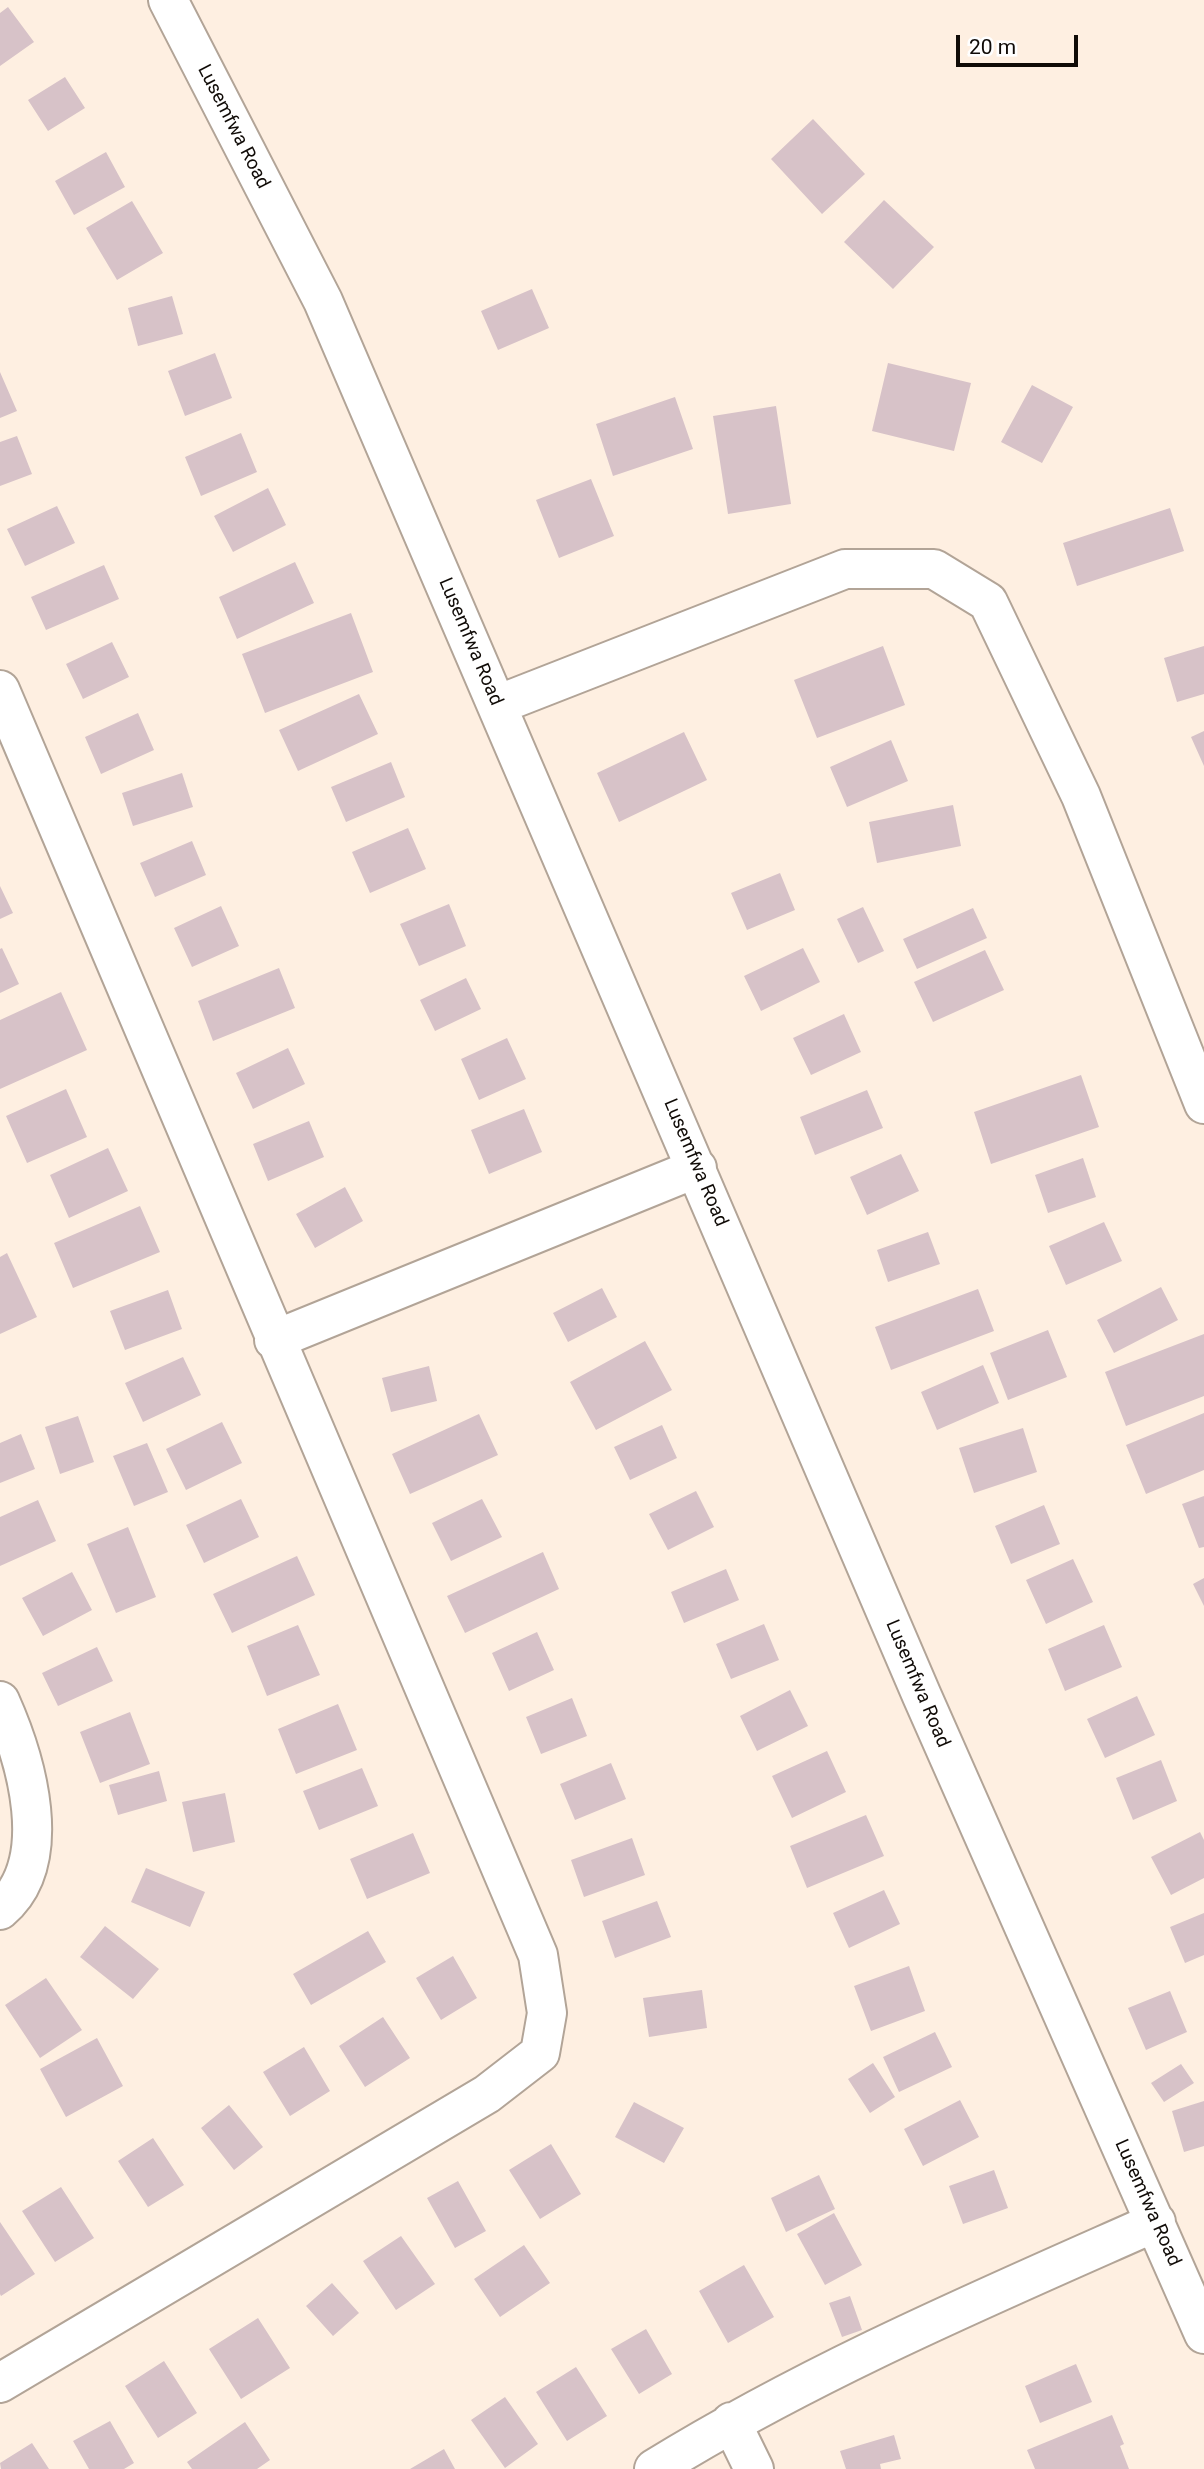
<!DOCTYPE html>
<style>
body{margin:0}
#map{position:relative;width:1204px;height:2469px;overflow:hidden;background:#feefe1;font-family:Roboto,sans-serif}
canvas{display:block}
.scale{position:absolute;left:956px;top:35px;width:122px;height:32px;box-sizing:border-box;border:4px solid #100b07;border-top:0;padding-left:9px;font-size:21px;line-height:24px;white-space:nowrap;color:#100b07;-webkit-text-stroke:5px #fff;paint-order:stroke}
</style>
<div id="map">
<canvas width="1204" height="2469"></canvas>
<div class="scale">20 m</div>
</div>
<script>
const g = document.querySelector('canvas').getContext('2d');
g.lineJoin = 'round';
function fill(path, color) {
  g.fillStyle = color;
  g.fill(path, 'evenodd');
}
function trace(path, color, width, dash) {
  g.strokeStyle = color;
  g.lineWidth = width;
  g.lineCap = dash ? 'butt' : 'round';
  g.setLineDash(dash || []);
  g.stroke(path);
}
function drawText(font, color, halo, rows, align = 'center') {
  g.font = font + ' Roboto,sans-serif';
  g.lineWidth = 5;
  g.setLineDash([]);
  g.textBaseline = 'middle';
  g.strokeStyle = halo;
  g.fillStyle = color;
  for (const [text, x, y, turn = 0] of rows) {
    g.save();
    g.translate(x, y);
    g.rotate((+turn || 0) * Math.PI / 180);
    g.textAlign = isNaN(turn) ? turn : align;
    if (halo) g.strokeText(text, 0, 0);
    g.fillText(text, 0, 0);
    g.restore();
  }
}
fill(new Path2D(`
 M8,7L34,42L0,66V13Z
 M65,77L85,108L48,131L28,100Z
 M813,119L865,174L822,214L771,159Z
 M106,152L125,187L74,215L55,181Z
 M884,200L934,247L893,289L844,242Z
 M132,201L163,253L117,280L86,228Z
 M532,289L549,328L498,350L481,311Z
 M172,296L183,334L138,346L128,308Z
 M215,353L232,398L185,416L168,371Z
 M888,363L971,383L954,451L872,431Z
 M0,372L17,411L0,418Z
 M1032,385L1073,407L1042,463L1001,442Z
 M675,397L693,449L613,476L596,424Z
 M776,406L791,504L728,514L713,416Z
 M241,433L257,472L201,496L185,457Z
 M17,436L32,474L0,486V442Z
 M591,479L614,536L559,558L536,500Z
 M268,488L286,525L233,552L214,516Z
 M57,506L75,543L25,566L7,529Z
 M1170,508L1184,551L1077,586L1063,543Z
 M295,562L314,603L237,639L219,597Z
 M104,565L119,599L46,630L31,597Z
 M351,613L373,672L265,713L242,654Z
 M112,642L129,677L83,699L66,664Z
 M883,646L905,705L817,738L794,680Z
 M1204,646V694L1177,702L1164,658Z
 M359,694L378,734L298,771L279,730Z
 M138,713L154,750L101,774L85,737Z
 M1204,731V766L1191,737Z
 M684,732L707,780L619,822L597,773Z
 M891,740L908,781L847,807L830,767Z
 M391,762L405,797L346,822L331,787Z
 M182,773L193,807L133,826L122,793Z
 M953,805L961,846L877,863L869,822Z
 M408,828L426,869L370,893L352,852Z
 M192,841L206,875L155,897L140,863Z
 M780,873L795,910L747,930L731,893Z
 M0,886L13,913L0,919Z
 M449,904L466,946L419,966L400,924Z
 M221,906L239,946L192,967L174,928Z
 M863,907L884,951L858,963L837,919Z
 M973,908L987,938L917,969L903,939Z
 M2,948L19,984L0,993V949Z
 M803,948L820,982L761,1011L744,976Z
 M985,950L1004,990L933,1022L914,982Z
 M279,968L295,1008L213,1041L198,1001Z
 M466,978L481,1009L435,1031L420,1000Z
 M61,992L87,1050L0,1089V1020Z
 M844,1014L861,1052L811,1075L793,1038Z
 M507,1038L526,1079L479,1100L461,1059Z
 M288,1048L305,1084L253,1109L236,1073Z
 M1081,1075L1099,1127L991,1164L974,1112Z
 M66,1089L87,1137L27,1163L6,1116Z
 M867,1090L883,1128L815,1155L800,1117Z
 M524,1109L542,1152L489,1174L471,1130Z
 M309,1121L324,1157L268,1181L253,1144Z
 M108,1148L128,1191L69,1218L50,1175Z
 M901,1154L919,1191L867,1215L850,1177Z
 M1083,1158L1096,1197L1048,1213L1035,1175Z
 M345,1187L363,1221L315,1248L296,1214Z
 M140,1206L160,1252L73,1288L54,1243Z
 M1104,1222L1122,1261L1066,1285L1049,1246Z
 M928,1232L940,1264L888,1282L877,1250Z
 M7,1253L37,1317L0,1334V1257Z
 M1161,1287L1178,1320L1114,1353L1097,1320Z
 M602,1288L617,1317L568,1342L553,1313Z
 M978,1289L994,1331L891,1370L875,1327Z
 M168,1290L182,1329L125,1350L110,1311Z
 M1048,1330L1067,1377L1008,1400L990,1353Z
 M1204,1334V1396L1126,1426L1105,1372Z
 M645,1341L672,1390L596,1430L570,1382Z
 M183,1357L201,1395L143,1422L125,1383Z
 M983,1365L999,1403L937,1430L921,1392Z
 M429,1366L437,1401L391,1412L382,1378Z
 M1204,1413V1470L1146,1494L1126,1445Z
 M479,1414L498,1455L410,1494L392,1454Z
 M78,1416L94,1462L60,1474L45,1427Z
 M222,1422L242,1463L186,1490L166,1449Z
 M662,1425L677,1458L630,1480L614,1447Z
 M1023,1428L1037,1472L974,1493L959,1448Z
 M21,1434L35,1469L0,1483V1443Z
 M147,1443L168,1492L134,1506L113,1456Z
 M696,1491L714,1527L668,1550L649,1514Z
 M1204,1496V1547L1199,1548L1182,1504Z
 M241,1499L259,1537L204,1563L186,1525Z
 M482,1499L502,1537L451,1561L432,1523Z
 M38,1500L56,1541L0,1566V1517Z
 M1044,1505L1060,1544L1011,1564L995,1526Z
 M128,1527L156,1597L116,1613L87,1544Z
 M543,1552L559,1589L465,1633L447,1596Z
 M297,1556L315,1595L232,1633L213,1594Z
 M1073,1559L1093,1602L1046,1624L1026,1580Z
 M726,1569L739,1600L684,1623L671,1592Z
 M72,1572L92,1610L43,1636L22,1598Z
 M1204,1578V1606L1193,1584Z
 M764,1624L779,1660L731,1679L716,1644Z
 M298,1625L320,1675L267,1696L247,1646Z
 M1104,1625L1122,1667L1065,1691L1048,1649Z
 M537,1632L554,1670L509,1691L492,1653Z
 M97,1647L113,1681L58,1706L42,1673Z
 M790,1690L808,1726L757,1751L740,1716Z
 M1137,1696L1155,1735L1105,1758L1087,1719Z
 M572,1698L587,1736L541,1754L526,1717Z
 M338,1704L357,1750L296,1774L278,1729Z
 M130,1712L150,1764L100,1783L80,1732Z
 M827,1751L846,1792L792,1818L772,1776Z
 M1161,1760L1177,1801L1133,1820L1116,1778Z
 M611,1763L626,1799L575,1820L560,1784Z
 M362,1768L378,1806L319,1830L303,1791Z
 M159,1771L167,1801L118,1815L109,1785Z
 M225,1793L235,1842L193,1852L182,1802Z
 M866,1815L884,1856L807,1888L790,1846Z
 M1200,1832L1204,1840V1878L1171,1895L1151,1857Z
 M413,1833L430,1873L367,1899L350,1859Z
 M632,1838L645,1875L584,1897L571,1860Z
 M146,1868L205,1892L190,1927L131,1902Z
 M884,1890L900,1924L849,1948L833,1913Z
 M657,1901L671,1937L615,1958L602,1921Z
 M1204,1913V1955L1185,1963L1170,1927Z
 M105,1926L159,1969L133,1999L80,1957Z
 M368,1931L386,1962L311,2005L293,1974Z
 M453,1956L477,1998L441,2020L416,1978Z
 M909,1966L925,2011L871,2031L854,1986Z
 M46,1978L82,2030L40,2058L5,2005Z
 M702,1990L707,2028L649,2037L643,1998Z
 M1170,1991L1187,2032L1146,2050L1128,2008Z
 M383,2017L410,2058L365,2087L339,2046Z
 M935,2032L952,2067L899,2092L883,2057Z
 M97,2038L123,2086L66,2117L40,2069Z
 M304,2047L330,2091L290,2116L263,2072Z
 M873,2063L895,2097L870,2113L848,2079Z
 M1181,2064L1194,2083L1164,2102L1151,2083Z
 M960,2100L979,2137L923,2166L904,2129Z
 M1204,2101V2146L1184,2152L1172,2111Z
 M634,2102L684,2128L664,2163L615,2137Z
 M229,2105L263,2147L234,2170L201,2128Z
 M153,2138L184,2185L148,2207L118,2161Z
 M551,2144L581,2194L540,2219L509,2170Z
 M994,2170L1008,2208L963,2224L949,2186Z
 M819,2175L835,2209L786,2232L771,2198Z
 M458,2181L486,2231L455,2248L427,2198Z
 M61,2187L94,2238L55,2262L22,2211Z
 M834,2213L862,2265L825,2285L797,2234Z
 M0,2222L35,2274L1,2296L0,2294Z
 M401,2236L435,2284L396,2310L363,2261Z
 M524,2245L550,2283L500,2317L474,2279Z
 M744,2265L774,2317L728,2343L699,2291Z
 M332,2283L359,2313L333,2336L306,2306Z
 M850,2296L862,2330L842,2337L829,2303Z
 M258,2318L290,2368L241,2399L209,2349Z
 M646,2329L672,2374L639,2394L611,2349Z
 M164,2361L197,2413L158,2438L125,2386Z
 M1076,2364L1092,2402L1040,2423L1025,2386Z
 M576,2367L607,2416L567,2441L536,2392Z
 M505,2397L538,2444L505,2468L471,2420Z
 M1112,2415L1124,2444L1120,2446L1129,2469H1035L1027,2450Z
 M110,2421L134,2463L124,2469H89L73,2441Z
 M245,2422L270,2460L257,2469H192L187,2462Z
 M894,2435L901,2459L880,2464L881,2469H846L840,2451Z
 M32,2443L49,2469H1L0,2463Z
 M444,2449L455,2469H410Z`), '#d7c2c8');
const minor = new Path2D(`
 M168,0L323,301L922,1696L1204,2334
 M0,690L538,1955L547,2013L540,2053L487,2094L0,2383
 M497,705L845,569H934L988,602L1081,796L1204,1104
 M274,1340L697,1168
 M0,1701C26,1759 57,1862 0,1910
 M731,2422L754,2469
 M654,2469C813,2371 985,2298 1156,2222`);
trace(minor, '#b2a497', 42);
trace(minor, '#fff', 38);
drawText('19px', '#100b07', '#fff', [
 ["Lusemfwa Road",233,127,63],
 ["Lusemfwa Road",470,642,67],
 ["Lusemfwa Road",695,1163,67],
 ["Lusemfwa Road",917,1684,67],
 ["Lusemfwa Road",1147,2203,66]
]);
</script>
